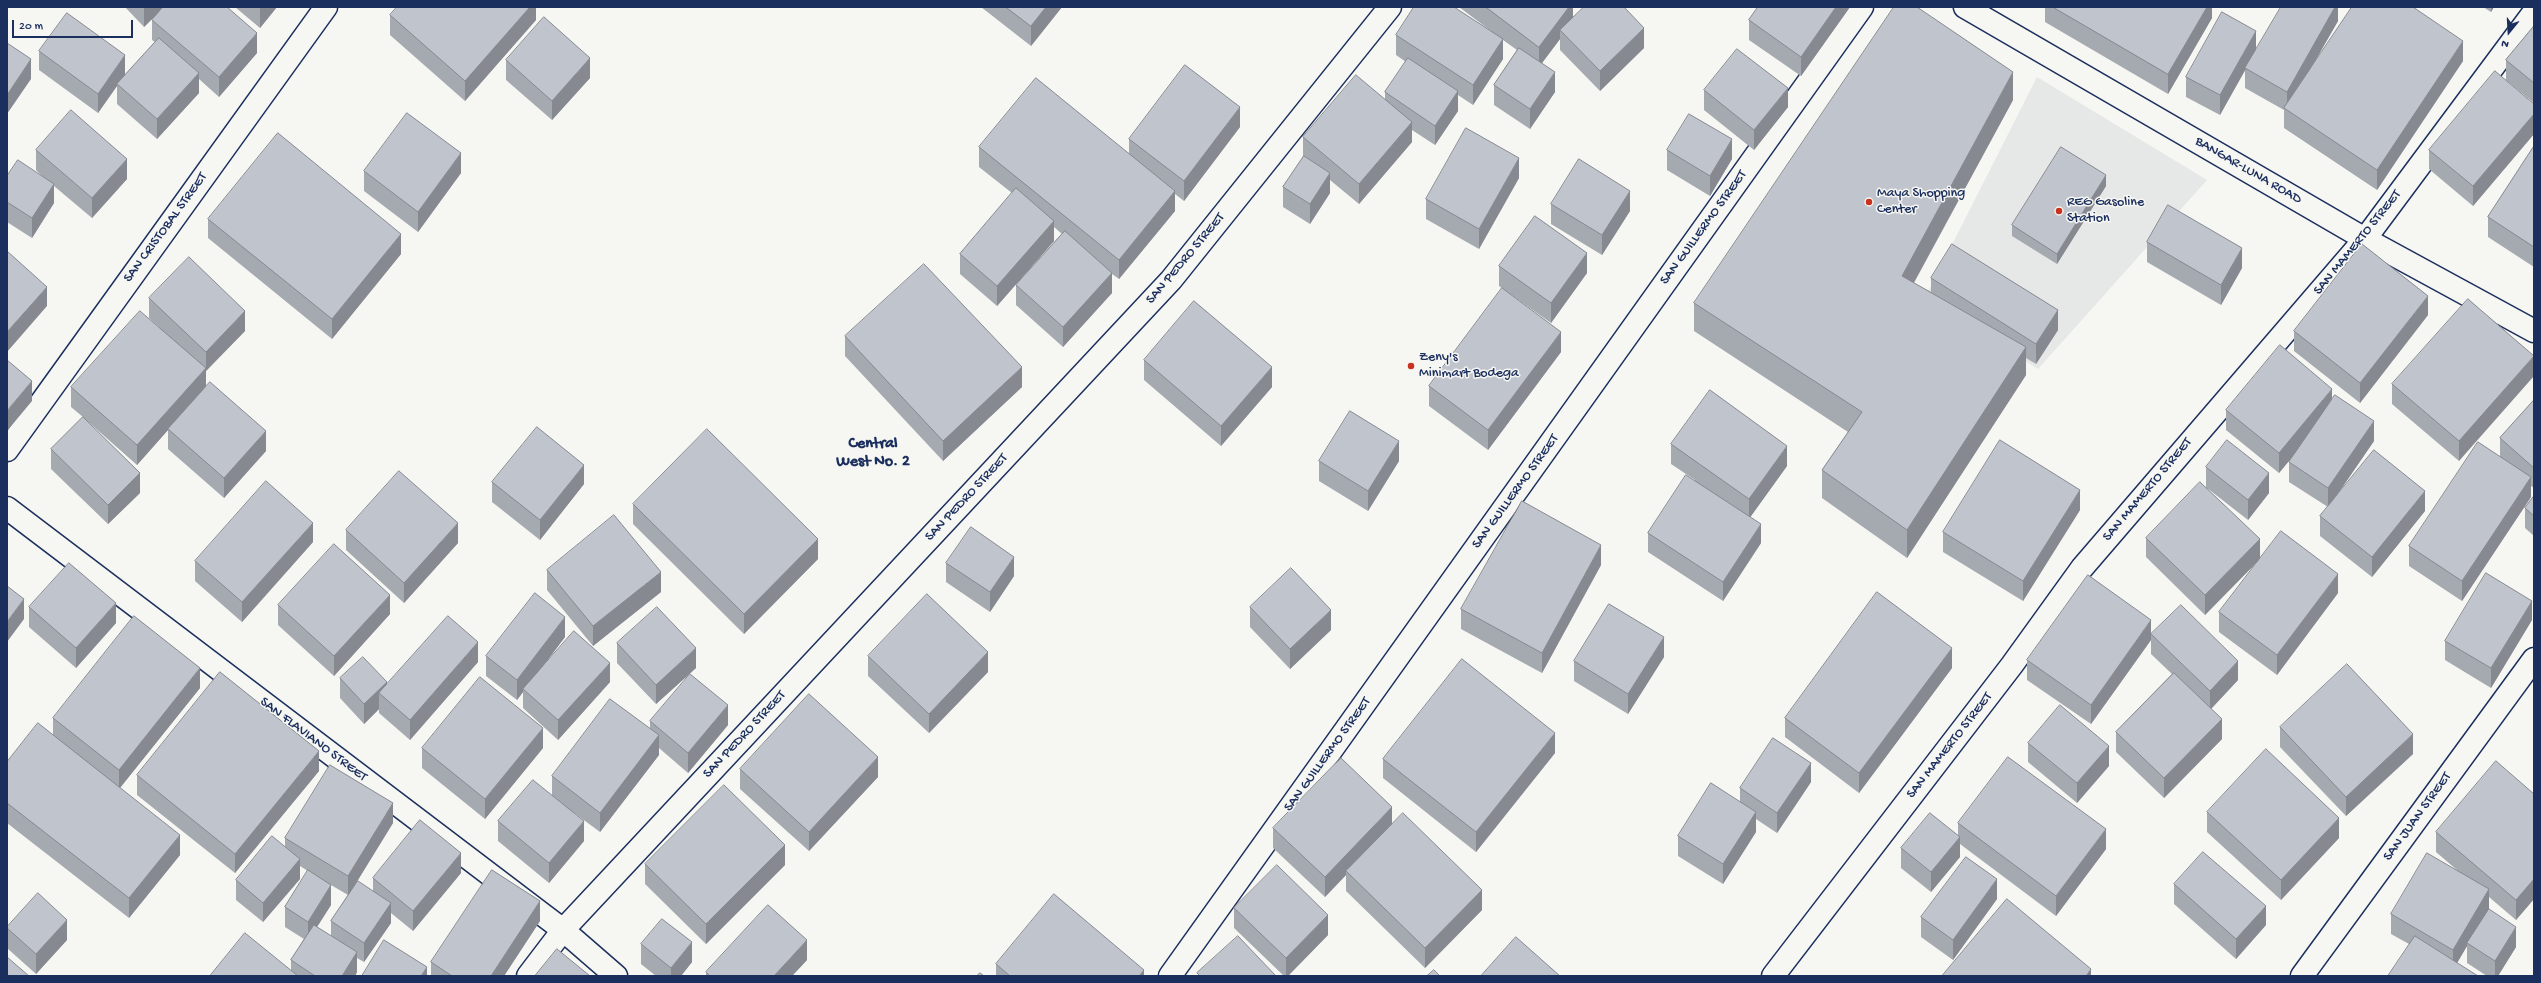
<!DOCTYPE html>
<style>
body{margin:0}
#map{position:relative;width:2541px;height:983px;overflow:hidden;background:#f6f6f2;font-family:"Gochi Hand",sans-serif}
canvas{display:block}
.frame{position:absolute;inset:0;border:8px solid #1b2f5e;pointer-events:none}
.north{position:absolute;left:2489px;top:12px;width:40px;height:40px;-webkit-text-stroke:3px #f6f6f2;paint-order:stroke;rotate:198deg;font-size:11px;font-weight:700;line-height:16px;text-align:center;color:#1b2f5e}
.north::after{content:'';display:block;margin:auto;width:14px;height:18px;background:#1b2f5e;clip-path:polygon(50% 0,100% 100%,50% 72%,0 100%)}
.scale{position:absolute;left:12px;top:20px;width:121px;height:18px;box-sizing:border-box;border:2px solid #1b2f5e;border-top:0;padding-left:5px;font-size:12px;line-height:14px;white-space:nowrap;color:#1b2f5e;-webkit-text-stroke:3px #f6f6f2;paint-order:stroke}
</style>
<div id="map">
<canvas width="2541" height="983"></canvas>
<div class="frame"></div>
<div class="north">N</div>
<div class="scale">20 m</div>
</div>
<script>
const g = document.querySelector('canvas').getContext('2d');
g.lineJoin = 'round';
function fill(path, color) {
  g.fillStyle = color;
  g.fill(path, 'evenodd');
}
function trace(path, color, width, dash) {
  g.strokeStyle = color;
  g.lineWidth = width;
  g.lineCap = dash ? 'butt' : 'round';
  g.setLineDash(dash || []);
  g.stroke(path);
}
function drawText(font, color, halo, rows, align = 'center') {
  g.font = font + ' "Gochi Hand",sans-serif';
  g.lineWidth = 3;
  g.setLineDash([]);
  g.textBaseline = 'middle';
  g.strokeStyle = halo;
  g.fillStyle = color;
  for (const [text, x, y, turn = 0] of rows) {
    g.save();
    g.translate(x, y);
    g.rotate((+turn || 0) * Math.PI / 180);
    g.textAlign = isNaN(turn) ? turn : align;
    if (halo) g.strokeText(text, 0, 0);
    g.fillText(text, 0, 0);
    g.restore();
  }
}
fill(new Path2D(`
 M2037,77L2207,180L2038,369L1925,298Z`), '#e6e7e7');
const street = new Path2D(`
 M7,450L326,7
 M7,508L563,930L616,976
 M528,976L563,930L1171,280L1390,7
 M1170,976L1862,7
 M1773,976L2012,665L2082,568L2365,239L2534,12
 M2302,976L2534,659`);
const secondary = new Path2D(`
 M1965,7L2365,239L2534,331`);
trace(street, '#1b2f5e', 25);
trace(secondary, '#1b2f5e', 25);
trace(street, '#f6f6f2', 22);
trace(secondary, '#f6f6f2', 22);
fill(new Path2D(`
 M125,7H227L257,53L219,97L199,79V93L157,139L117,104V86L98,113L39,70V51L125,75L155,42L152,40V20L159,12L144,27Z
 M235,7H277L260,28Z
 M536,7V20L465,101L390,35V15Z
 M981,7H1062L1031,46Z
 M1459,7H1573V18L1644,48L1600,91L1560,50V39L1542,63L1555,92L1530,129L1494,105V85L1517,50L1503,40V59L1473,105L1458,95V111L1435,145L1412,130V142L1359,204L1330,180V193L1310,224L1283,207V187L1303,157V137L1385,99V92L1406,62L1396,55V35L1491,31Z
 M1758,7H1850L1801,76L1749,40V20Z
 M2045,7H2212V18L2168,94L2045,22Z
 M2338,7V21L2310,70L2463,61L2377,190L2284,128V110L2245,88V69L2220,115L2186,97V77L2256,51Z
 M2483,7H2494L2491,12Z
 M2534,26V103L2506,80V60Z
 M506,60L590,78L552,120L506,80Z
 M1704,90L1788,107L1754,150L1704,110Z
 M2013,100L1914,283L1931,292V278L2058,330L2036,364L2026,358V375L1907,558L1822,498V470L1848,432L1694,331V303Z
 M2534,104V134L2473,206L2429,169V150Z
 M1240,127L1184,201L1175,194V211L1119,279L1112,274V293L1063,347L1016,305V285L1062,234L1054,227V241L997,306L960,274V254L1012,193L979,167V147L1129,153V139Z
 M2534,146V267L2488,237V217Z
 M36,150L127,179L92,218L54,186V203L32,238L7,222V176H42L36,170Z
 M1667,150L1732,159L1710,196L1667,170Z
 M364,171L461,173L418,232L364,191Z
 M1519,178L1479,249L1426,219V199Z
 M2106,186L2057,264L2012,236V225Z
 M1551,204L1630,211L1602,255L1551,224Z
 M208,219L401,254L332,339L208,238Z
 M2147,242L2242,268L2221,305L2147,262Z
 M1499,266L1587,273L1551,323L1499,286Z
 M149,298L245,331L206,371V387L266,451L224,498L168,449V430L137,465L85,419L140,493L108,524L51,469V449L83,417L71,407V387L159,327L149,318Z
 M2428,315L2360,403L2294,351V331Z
 M845,336L1022,387L943,461L845,356Z
 M1561,352L1488,450L1429,406V386Z
 M2534,356L2459,461L2392,404V384Z
 M1144,360L1272,387L1221,446L1144,380Z
 M2332,399L2374,441L2333,501L2425,511L2372,577L2320,536V516L2328,507L2289,482V462L2297,451L2279,473L2226,430V410Z
 M2534,400V488L2531,486V497L2462,601L2409,566V546L2500,456V438Z
 M1671,444L1787,466L1750,517L1761,543L1723,601L1648,552V533L1695,480L1671,464Z
 M1319,461H1399L1368,511L1319,481Z
 M2206,467L2269,493L2248,520L2207,488L2260,559L2205,615L2146,557V538L2206,487Z
 M492,482L584,484L540,540L492,502Z
 M2534,496V536L2525,528V508Z
 M633,504L818,559L744,634L633,524Z
 M2080,510L2023,601L1943,552V532Z
 M346,530L458,543L404,603L346,550Z
 M313,542L242,622L195,581V561Z
 M946,563L1014,576L990,612L946,582Z
 M1601,565L1542,673L1461,629V609Z
 M547,570L661,592L593,646L547,590Z
 M2338,593L2277,675L2219,632V612Z
 M278,605L390,614L334,676L278,625Z
 M29,607L116,623L76,668L29,627Z
 M1250,607L1331,630L1290,669L1250,627Z
 M2532,620L2491,688L2445,660V641Z
 M2151,634L2238,680L2211,709L2222,739L2164,798L2116,752V732L2172,674L2151,654Z
 M565,637L543,666L610,682L558,740L523,708V692L517,700L486,676V656Z
 M2151,640L2091,724L2027,680V660Z
 M617,643L696,668L656,704L617,663Z
 M868,656L988,672L929,733L868,676Z
 M1664,657L1628,714L1574,681V661Z
 M478,662L410,740L379,713V709L364,724L340,698V678L387,685Z
 M1952,668L1859,793L1785,737V718Z
 M200,688L120,788L180,855L129,918L7,823V762L53,735V718Z
 M650,721L728,725L688,773L659,748V755L600,832L573,812L584,841L549,883L498,841V821L552,795V776L650,729Z
 M2280,727L2413,754L2346,816L2280,747Z
 M2028,743L2109,766L2077,803L2028,762Z
 M422,748H543L485,819L422,768Z
 M1555,753L1476,852L1383,778V759Z
 M740,769L878,777L809,851L740,789Z
 M319,771L235,873L137,795V775Z
 M1811,782L1777,833L1756,819V832L1723,884L1678,856V836L1740,801V788Z
 M2534,794V899L2516,920L2489,897V909L2485,915L2516,947L2498,976H2487L2467,963V946L2457,963L2409,944L2391,934V914L2457,870L2436,852V832Z
 M2207,812L2339,838L2281,900L2207,832Z
 M393,823L350,893L373,891V878L461,873L413,931L391,913V923L364,962L357,958V972L355,976H210L291,970V960L304,939L285,927V907L308,871L300,866V879L263,922L236,900V880L285,847V838ZM331,885L348,895L331,921V936L317,927L331,905Z
 M1392,823L1482,910L1425,968L1346,891V875L1325,897L1273,848V828Z
 M1958,823L2106,849L2056,916L1960,844V857L1931,892L1901,868V848L1958,836Z
 M645,864L785,865L706,944L645,884Z
 M2174,884L2266,925L2236,959L2174,904Z
 M1997,899L1953,960L1921,937V917Z
 M1234,908L1328,935L1288,976H1284L1234,928Z
 M540,921L504,976H431V962Z
 M7,927L67,940L36,974L7,948Z
 M641,944L692,962L681,976H656L641,964Z
 M807,960L792,976H706V972Z
 M996,964L1144,976H996Z`), '#a5a9b0');
fill(new Path2D(`
 M144,7H164L144,27Z
 M260,7H277L260,28Z
 M530,7H536V20L465,101V81Z
 M1046,7H1062L1031,46V26Z
 M1569,7H1573V22L1560,30V39L1539,67V47Z
 M1836,7H1850L1801,76V57Z
 M2207,7H2212V18L2168,94V74Z
 M2335,7H2338V21L2287,110V92Z
 M2491,7H2494L2491,12Z
 M1644,28V48L1600,91V71Z
 M2256,31V51L2220,115V95Z
 M257,33V53L219,97V77Z
 M1503,39V59L1473,105V85Z
 M2463,41V61L2377,190V170Z
 M125,55V75L117,84V86L98,113V94Z
 M590,58V78L552,120V101Z
 M31,59V79L7,114V95Z
 M1555,72V92L1530,129V109Z
 M2013,72V100L1902,304V276Z
 M199,73V93L157,139V119Z
 M1788,88V107L1754,150V130Z
 M1458,91V111L1435,145V126Z
 M1240,107V127L1184,201V181Z
 M2534,114V134L2473,206V186Z
 M1412,122V142L1359,204V184Z
 M1732,139V159L1710,196V176Z
 M461,153V173L418,232V212Z
 M1519,158V178L1479,249V229Z
 M127,159V179L92,218V198Z
 M1330,173V193L1310,224V204Z
 M2106,175V186L2057,264V254Z
 M54,184V203L32,238V218Z
 M1175,191V211L1119,279V260Z
 M1630,191V211L1602,255V235Z
 M1054,221V241L997,306V286Z
 M401,234V254L332,339V319Z
 M2242,248V268L2221,305V285Z
 M1587,253V273L1551,323V303Z
 M1112,273V293L1063,347V327Z
 M47,287V306L7,352V332Z
 M2428,296V315L2360,403V383Z
 M2058,310V330L2036,364V344Z
 M245,311V331L206,371V352Z
 M1561,332V352L1488,450V430Z
 M2026,347V375L1907,558V530Z
 M2534,356V376L2459,461V441Z
 M1022,367V387L943,461V441Z
 M1272,367V387L1221,446V426Z
 M206,368V388L168,429V430L137,465V445Z
 M32,381V401L7,431V411Z
 M2332,389V409L2279,473V453Z
 M2374,421V441L2328,508V488Z
 M266,431V451L224,498V478Z
 M1399,441V461L1368,511V491Z
 M1787,446V466L1749,519V499Z
 M584,465V484L540,540V520Z
 M140,473V493L108,524V505Z
 M2269,473V493L2248,520V500Z
 M2531,477V497L2462,601V581Z
 M2080,490V510L2023,601V581Z
 M2425,491V511L2372,577V557Z
 M313,523V542L242,622V602Z
 M458,523V543L404,603V583Z
 M1761,524V543L1723,601V582Z
 M818,539V559L744,634V614Z
 M2260,539V559L2205,615V595Z
 M1601,545V565L1542,673V653Z
 M1014,557V576L990,612V592Z
 M661,572V592L593,646V626Z
 M2338,574V593L2277,675V655Z
 M390,595V614L334,676V656Z
 M24,599V619L7,642V622Z
 M2532,601V620L2491,688V668Z
 M116,603V623L76,668V648Z
 M1331,610V630L1290,669V649Z
 M565,617V637L525,690L523,689V692L517,700V680Z
 M2151,620V640L2091,724V705Z
 M1664,637V657L1628,714V694Z
 M478,642V662L410,740V720Z
 M696,648V668L656,704V685Z
 M1952,648V668L1859,793V773Z
 M988,652V672L929,733V714Z
 M2238,661V680L2210,710V691Z
 M610,663V682L558,740V720Z
 M200,668V688L119,789V770Z
 M387,682V700L379,693V709L364,724V704Z
 M728,705V725L688,773V753Z
 M2222,719V739L2164,798V778Z
 M543,728V748L485,819V799Z
 M1555,733V753L1476,852V832Z
 M2413,734V754L2346,816V797Z
 M659,735V755L600,832V813Z
 M2109,746V766L2077,803V783Z
 M319,751V771L235,873V854Z
 M878,757V777L809,851V832Z
 M1811,763V782L1777,833V813Z
 M393,803V823L348,896V876Z
 M1392,807V827L1346,871V875L1325,897V877Z
 M1756,812V832L1723,884V864Z
 M2339,818V838L2281,900V880Z
 M584,821V841L549,883V863Z
 M2106,829V849L2056,916V896Z
 M180,835V855L129,918V898Z
 M1960,837V857L1931,892V872Z
 M785,845V865L706,944V924Z
 M461,853V873L413,931V911Z
 M300,859V879L263,922V903Z
 M1997,879V899L1953,960V940Z
 M2534,879V899L2516,920V900Z
 M331,885V905L308,941V922Z
 M2489,889V909L2468,944L2467,943V946L2453,970V950Z
 M1482,890V910L1425,968V948Z
 M540,901V921L504,976H491Z
 M391,903V923L364,962V943Z
 M2266,906V925L2236,959V939Z
 M1328,915V935L1288,976H1286V958Z
 M67,920V940L36,974V954Z
 M2516,927V947L2498,976H2495V961Z
 M807,940V960L792,976H774Z
 M692,942V962L681,976H671V968Z
 M357,952V972L355,976H342Z
 M427,967V976H421Z
 M2091,969V976H2086Z
 M1144,970V976H1139Z`), '#868990');
const building = new Path2D(`
 M163,7H227L257,33L219,77L152,20Z
 M397,7H530L465,81L390,15Z
 M1006,7H1046L1031,26Z
 M1414,7H1454L1503,39L1473,85L1396,35Z
 M1486,7H1569L1539,47Z
 M1584,7H1624L1644,28L1600,71L1560,30Z
 M1758,7H1836L1801,57L1749,20Z
 M1894,7H1917L2013,72L1902,276L2026,347L1907,530L1822,470L1862,412L1694,303Z
 M2053,7H2207L2168,74Z
 M2281,7H2335L2287,92L2245,68Z
 M2352,7H2413L2463,41L2377,170L2284,108Z
 M2222,12L2256,31L2220,95L2186,77Z
 M67,13L125,55L98,94L39,51Z
 M544,17L590,58L552,101L506,60Z
 M2534,26V83L2506,60Z
 M159,38L199,73L157,119L117,84Z
 M7,43L31,59L7,95Z
 M1519,48L1555,72L1530,109L1494,85Z
 M1737,49L1788,88L1754,130L1704,90Z
 M1408,58L1458,91L1435,126L1385,92Z
 M1185,65L1240,107L1184,181L1129,139Z
 M2495,71L2534,104V114L2473,186L2429,150Z
 M1356,75L1412,122L1359,184L1303,137Z
 M1036,78L1175,191L1119,260L979,147Z
 M71,110L127,159L92,198L36,150Z
 M407,113L461,153L418,212L364,171Z
 M1689,114L1732,139L1710,176L1667,150Z
 M1466,128L1519,158L1479,229L1426,199Z
 M278,133L401,234L332,319L208,219Z
 M2534,146V247L2488,217Z
 M2061,147L2106,175L2057,254L2012,225Z
 M1304,156L1330,173L1310,204L1283,187Z
 M1579,159L1630,191L1602,235L1551,204Z
 M18,160L54,184L32,218L7,202V176Z
 M1016,188L1054,221L997,286L960,254Z
 M2168,205L2242,248L2221,285L2147,242Z
 M1535,216L1587,253L1551,303L1499,266Z
 M1065,231L1112,273L1063,327L1016,285Z
 M1952,244L2058,310L2036,344L1931,278Z
 M2362,244L2428,296L2360,383L2294,331Z
 M7,251L47,287L7,332Z
 M189,257L245,311L206,352L149,298Z
 M924,264L1022,367L943,441L845,336Z
 M1502,288L1561,332L1488,430L1429,386Z
 M2468,299L2534,356L2459,441L2392,384Z
 M1194,301L1272,367L1221,426L1144,360Z
 M140,311L206,368L137,445L71,387Z
 M2280,345L2332,389L2279,453L2226,410Z
 M7,360L32,381L7,411Z
 M210,382L266,431L224,478L168,429Z
 M1710,390L1787,446L1749,499L1671,444Z
 M2335,395L2374,421L2328,488L2289,462Z
 M2534,400V468L2500,438Z
 M1350,411L1399,441L1368,491L1319,461Z
 M83,417L140,473L108,505L51,449Z
 M537,427L584,465L540,520L492,482Z
 M707,429L818,539L744,614L633,504Z
 M2000,440L2080,490L2023,581L1943,532Z
 M2227,440L2269,473L2248,500L2206,467Z
 M2478,442L2531,477L2462,581L2409,546Z
 M2374,450L2425,491L2372,557L2320,516Z
 M399,471L458,523L404,583L346,530Z
 M1686,475L1761,524L1723,582L1648,533Z
 M266,481L313,523L242,602L195,561Z
 M2200,482L2260,539L2205,595L2146,538Z
 M2534,496V516L2525,508Z
 M1522,501L1601,545L1542,653L1461,609Z
 M614,515L661,572L593,626L547,570Z
 M971,527L1014,557L990,592L946,563Z
 M2281,531L2338,574L2277,655L2219,612Z
 M334,544L390,595L334,656L278,605Z
 M69,563L116,603L76,648L29,607Z
 M1291,568L1331,610L1290,649L1250,607Z
 M2486,573L2532,601L2491,668L2445,641Z
 M2088,575L2151,620L2091,705L2027,660Z
 M7,586L24,599L7,622Z
 M1877,592L1952,648L1859,773L1785,718Z
 M535,593L565,617L517,680L486,656Z
 M927,594L988,652L929,714L868,656Z
 M1609,604L1664,637L1628,694L1574,661Z
 M2181,605L2238,661L2210,691L2151,634Z
 M657,607L696,648L656,685L617,643Z
 M134,616L200,668L119,770L53,718Z
 M448,616L478,642L410,720L379,693Z
 M574,631L610,663L558,720L523,689Z
 M363,657L387,682L364,704L340,678Z
 M1462,659L1555,733L1476,832L1383,759Z
 M2347,664L2413,734L2346,797L2280,727Z
 M220,672L319,751L235,854L137,775Z
 M2174,673L2222,719L2164,778L2116,732Z
 M690,674L728,705L688,753L650,721Z
 M480,677L543,728L485,799L422,748Z
 M809,694L878,757L809,832L740,769Z
 M610,699L659,735L600,813L552,776Z
 M2060,705L2109,746L2077,783L2028,743Z
 M38,723L180,835L129,898L7,803V762Z
 M1773,738L1811,763L1777,813L1740,788Z
 M2266,749L2339,818L2281,880L2207,812Z
 M2008,757L2106,829L2056,896L1958,823Z
 M1341,758L1392,807L1325,877L1273,828Z
 M2496,761L2534,794V879L2516,900L2436,832Z
 M330,765L393,803L348,876L285,838Z
 M533,780L584,821L549,863L498,821Z
 M1711,783L1756,812L1723,864L1678,836Z
 M724,785L785,845L706,924L645,864Z
 M1403,813L1482,890L1425,948L1346,871Z
 M1930,813L1960,837L1931,872L1901,848Z
 M420,820L461,853L413,911L373,878Z
 M272,836L300,859L263,903L236,880Z
 M2203,852L2266,906L2236,939L2174,884Z
 M2427,853L2489,889L2453,950L2391,914Z
 M1966,857L1997,879L1953,940L1921,917Z
 M1277,865L1328,915L1286,958L1234,908Z
 M308,870L331,885L308,922L285,907Z
 M492,870L540,901L491,976H452L431,962Z
 M358,881L391,903L364,943L331,921Z
 M38,893L67,920L36,954L7,928V927Z
 M1054,894L1144,970L1139,976H1010L996,964Z
 M2007,899L2091,969L2086,976H1942Z
 M768,905L807,940L774,976H710L706,972Z
 M2489,909L2516,927L2495,961L2467,943Z
 M662,919L692,942L671,968L641,944Z
 M314,925L357,952L342,976H315L291,960Z
 M245,933L298,976H210Z
 M1238,936L1276,976H1200L1197,973Z
 M2415,936L2478,976H2388Z
 M1516,937L1560,976H1481Z
 M384,940L427,967L421,976H362Z
 M557,949L590,976H535Z
 M7,957L29,976H7Z
 M1434,970L1440,976H1427Z
 M980,973L984,976H977Z`);
fill(building, '#c0c4cd');
trace(building, '#868990', 1);
for (const [x, y, r, color] of [
 [1869,202,4,"#c8321e"],
 [2059,211,4,"#c8321e"],
 [1411,366,4,"#c8321e"]
]) {
  const dot = new Path2D();
  dot.arc(x, y, r, 0, 2 * Math.PI);
  g.fillStyle = color;
  g.fill(dot);
  trace(dot, '#f6f6f2', 1.5);
}
drawText('14px', '#1b2f5e', '#f6f6f2', [
 ["BANGAR-LUNA ROAD",2248,171,30],
 ["SAN CRISTOBAL STREET",166,228,-54],
 ["SAN GUILLERMO STREET",1704,228,-54],
 ["SAN MAMERTO STREET",2358,243,-51],
 ["SAN PEDRO STREET",1186,259,-50],
 ["SAN MAMERTO STREET",2148,490,-50],
 ["SAN GUILLERMO STREET",1516,492,-54],
 ["SAN PEDRO STREET",967,498,-47],
 ["SAN PEDRO STREET",745,735,-47],
 ["SAN FLAVIANO STREET",313,740,37],
 ["SAN MAMERTO STREET",1950,746,-52],
 ["SAN GUILLERMO STREET",1328,755,-54],
 ["SAN JUAN STREET",2418,817,-54]
]);
drawText('14px', '#1b2f5e', '#f6f6f2', [
 ["Maya Shopping",1877,194],
 ["Center",1877,210],
 ["REG Gasoline",2067,203],
 ["Station",2067,219],
 ["Zeny's",1419,358],
 ["Minimart Bodega",1419,374]
], 'left');
drawText('bold 16px', '#1b2f5e', '#f6f6f2', [
 ["Central",873,445],
 ["West No. 2",873,463]
]);
</script>
